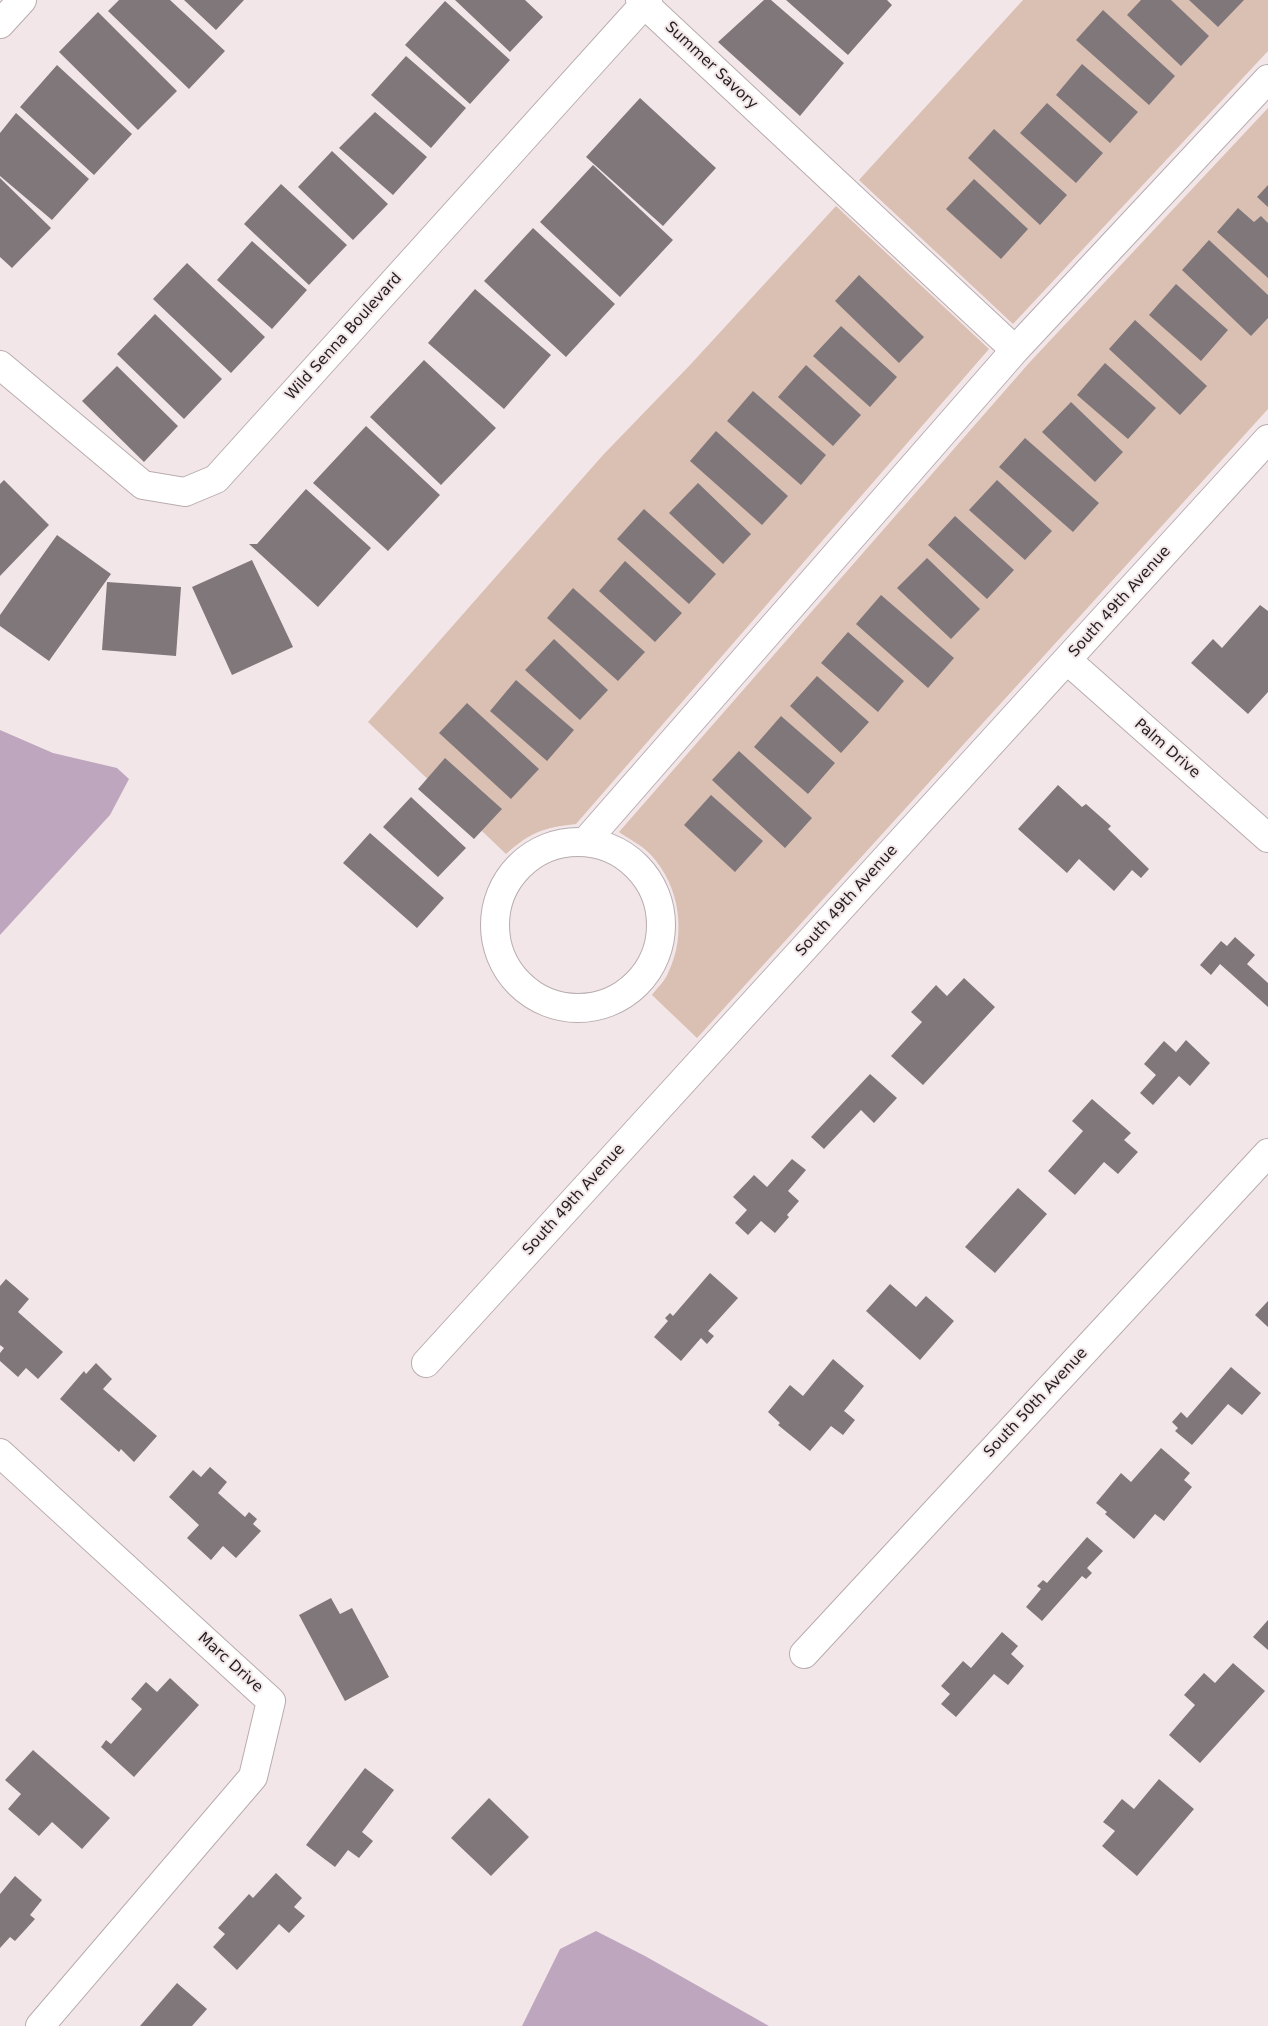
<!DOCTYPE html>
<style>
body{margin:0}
canvas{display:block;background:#f2e6e8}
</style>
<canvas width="1268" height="2026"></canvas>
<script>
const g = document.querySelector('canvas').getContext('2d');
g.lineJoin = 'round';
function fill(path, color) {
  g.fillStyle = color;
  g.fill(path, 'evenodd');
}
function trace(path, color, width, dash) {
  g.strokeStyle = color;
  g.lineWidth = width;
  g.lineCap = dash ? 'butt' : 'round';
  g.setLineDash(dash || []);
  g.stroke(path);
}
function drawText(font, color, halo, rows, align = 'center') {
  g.font = font + ' "DejaVu Sans",sans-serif';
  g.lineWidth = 4;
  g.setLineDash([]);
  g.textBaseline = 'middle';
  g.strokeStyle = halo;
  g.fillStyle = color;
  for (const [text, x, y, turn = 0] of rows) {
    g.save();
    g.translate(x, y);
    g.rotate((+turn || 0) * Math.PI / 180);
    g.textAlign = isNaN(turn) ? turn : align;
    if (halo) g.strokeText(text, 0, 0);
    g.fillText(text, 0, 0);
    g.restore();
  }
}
fill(new Path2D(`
 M1023,0H1268V51L1013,324L859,180Z
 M1268,108V409L697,1038L652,995C657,988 665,981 668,973C687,935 680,886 651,855C643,846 629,839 619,832L1029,363Z
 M836,206L989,349L576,824C542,828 531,832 506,854L368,722L603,455L690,365Z`), '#dabfb3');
fill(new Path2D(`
 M0,730L53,753L117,768L129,779L110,815L0,935Z
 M596,1931L645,1956L769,2026H522L560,1949Z`), '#bea7be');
fill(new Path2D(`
 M119,0H170L225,51L189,89L108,11Z
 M184,0H244L216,30Z
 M455,0H525L543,17L510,52Z
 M764,0H771L844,63L800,116L718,42Z
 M786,0H887L892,5L848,55Z
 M1141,0H1171L1209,36L1181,66L1127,15Z
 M1189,0H1244L1218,27Z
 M445,1L510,60L470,104L405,45Z
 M1103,10L1175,76L1149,105L1076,40Z
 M98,12L177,91L138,130L59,52Z
 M406,56L466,108L431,148L371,95Z
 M1082,64L1138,112L1110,143L1056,95Z
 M57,65L132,134L94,175L20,107Z
 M640,98L716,168L663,226L586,157Z
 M1047,103L1103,153L1076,183L1020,133Z
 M375,112L427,157L393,195L339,148Z
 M16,113L89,179L52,220L0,176V133Z
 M994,129L1067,195L1040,225L968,158Z
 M332,151L388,204L353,240L298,187Z
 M593,165L673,240L620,297L540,222Z
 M0,178L51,228L12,268L0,257Z
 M974,179L1028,229L1001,259L946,209Z
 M281,184L347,245L309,285L244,224Z
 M1268,185V207L1257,197Z
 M1238,208L1254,222L1261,216L1268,223V278L1217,232Z
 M533,228L615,304L566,357L484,281Z
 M1209,240L1268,295V318L1251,336L1182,270Z
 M252,241L307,290L272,329L217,280Z
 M187,263L265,337L231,373L153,299Z
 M859,275L924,337L899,363L835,301Z
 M1176,284L1228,330L1201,361L1149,315Z
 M475,289L551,355L504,409L428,343Z
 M155,314L222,379L184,419L117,354Z
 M1135,320L1207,386L1180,415L1109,349Z
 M841,326L897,377L870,407L813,356Z
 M424,360L496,428L441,485L370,417Z
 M1105,363L1156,408L1128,439L1077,395Z
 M806,365L861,415L833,446L778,397Z
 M117,366L178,426L144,462L82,401Z
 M753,391L826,455L801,485L727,421Z
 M1071,402L1123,452L1095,482L1042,432Z
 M366,426L440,495L388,551L313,483Z
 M716,431L788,496L762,525L690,461Z
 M1025,438L1099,503L1073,532L999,467Z
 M4,480L49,525L0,576V484Z
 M997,480L1052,531L1025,560L969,510Z
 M698,483L751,534L723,564L669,513Z
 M306,489L371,548L318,607L249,544H257Z
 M644,509L716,574L689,604L617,539Z
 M955,516L1014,570L987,599L928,545Z
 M57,535L111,574L49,661L0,626V615Z
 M927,558L980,609L951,639L897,588Z
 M252,560L293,647L232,675L192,587Z
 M625,561L682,613L655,642L599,591Z
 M107,582L181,587L176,656L102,650Z
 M573,588L645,652L618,681L547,618Z
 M881,595L954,658L928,688L856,624Z
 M1260,605L1268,611V692L1248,714L1191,663L1213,639L1222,648Z
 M848,632L904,681L878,712L821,663Z
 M554,639L608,690L580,720L525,670Z
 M817,676L869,722L841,753L790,706Z
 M516,680L574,730L547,761L490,711Z
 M467,703L539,769L511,799L439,733Z
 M781,716L835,763L808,794L754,747Z
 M739,751L812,818L785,848L712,780Z
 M445,758L502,809L474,839L418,789Z
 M1058,785L1082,807L1086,804L1111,826L1108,829L1149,869L1141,878L1132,870L1114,891L1079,859L1067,873L1018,829Z
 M711,795L763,841L735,872L684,825Z
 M411,797L466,848L438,877L383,827Z
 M370,833L444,898L417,928L343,863Z
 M1235,937L1255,955L1247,964L1268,983V1007L1220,964L1211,975L1200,965L1221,941L1227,946Z
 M964,978L995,1007L923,1085L891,1056L922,1022L911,1012L915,1008L936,985L947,996Z
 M1186,1040L1210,1063L1190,1086L1179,1076L1153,1105L1140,1093L1156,1075L1144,1064L1164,1041L1176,1052Z
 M870,1074L897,1098L874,1123L861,1110L824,1149L811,1137Z
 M1092,1099L1131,1133L1124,1140L1138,1152L1118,1174L1104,1162L1075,1195L1048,1171L1083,1131L1072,1121Z
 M792,1159L806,1170L788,1191L799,1201L787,1215L789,1217L775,1233L761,1221L748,1235L735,1223L747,1210L733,1197L754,1175L767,1187Z
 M1018,1188L1047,1214L995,1273L965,1247Z
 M710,1273L738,1298L708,1331L714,1336L707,1344L701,1338L681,1361L654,1337L668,1321L665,1318L670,1313L673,1316Z
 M6,1279L29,1299L18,1312L63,1352L38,1379L26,1368L18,1377L0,1361V1353L4,1348L0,1345V1286Z
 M890,1284L916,1307L926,1296L954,1321L920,1360L866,1311Z
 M1268,1301V1327L1255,1315Z
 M833,1359L864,1386L844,1411L855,1420L843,1435L831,1426L810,1451L778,1425L780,1423L768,1412L790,1385L803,1396Z
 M96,1363L112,1379L103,1389L157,1436L134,1462L121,1449L119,1452L60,1399L84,1371L86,1374Z
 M1231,1367L1261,1393L1242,1415L1228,1404L1192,1445L1175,1431L1178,1428L1172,1422L1181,1412L1187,1418Z
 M1161,1448L1190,1473L1184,1480L1192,1487L1164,1521L1155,1514L1134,1539L1105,1514L1107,1512L1096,1503L1121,1473L1131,1482Z
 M210,1467L227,1482L218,1493L245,1517L249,1512L257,1519L253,1524L261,1531L236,1558L223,1546L211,1560L187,1538L199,1525L169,1497L193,1470L201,1477Z
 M1087,1537L1103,1551L1087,1568L1092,1573L1086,1579L1082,1576L1042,1621L1026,1607L1041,1589L1037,1586L1043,1580L1047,1583Z
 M331,1598L340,1614L352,1608L389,1677L345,1701L299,1615Z
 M1268,1620V1650L1253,1637Z
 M1002,1632L1018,1646L1011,1654L1024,1666L1008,1685L994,1674L956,1717L941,1704L950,1694L941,1686L963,1661L971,1668Z
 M1233,1663L1265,1691L1200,1763L1169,1735L1195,1705L1184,1695L1204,1673L1215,1683Z
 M170,1678L199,1705L134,1777L101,1747L106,1740L111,1744L142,1709L131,1699L146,1682L157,1692Z
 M33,1750L110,1818L82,1849L52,1822L39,1836L8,1809L21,1794L5,1780Z
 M365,1768L394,1790L362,1832L373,1841L359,1858L348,1850L335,1867L306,1845Z
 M1159,1779L1194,1809L1137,1876L1102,1846L1115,1831L1103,1822L1122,1799L1134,1809Z
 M489,1798L529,1837L491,1876L451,1838Z
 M276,1873L302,1898L294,1907L305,1916L289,1933L279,1924L237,1970L213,1947L225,1934L218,1928L249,1894L253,1898Z
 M15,1876L42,1900L30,1915L35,1919L15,1941L10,1937L0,1948V1894Z
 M177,1983L207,2009L192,2026H140Z`), '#80777b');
const street = new Path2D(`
 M0,24L22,0
 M1015,350L1268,79
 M0,365L143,485L185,492L216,479L648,0
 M1067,660L1268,838
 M586,841L1015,350L640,0
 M495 925a83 83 0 1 1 166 0a83 83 0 1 1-166 0Z
 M426,1363L1268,439
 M0,1453L271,1701L253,1777L40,2026
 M804,1654L1268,1153`);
trace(street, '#b8acae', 30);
trace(street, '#fff', 28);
drawText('15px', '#211d1e', '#f2e6e8', [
 ["Summer Savory",711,66,43],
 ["Wild Senna Boulevard",344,337,-48],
 ["South 49th Avenue",1120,602,-48],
 ["Palm Drive",1167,749,41],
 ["South 49th Avenue",847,901,-48],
 ["South 49th Avenue",574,1200,-48],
 ["South 50th Avenue",1036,1403,-47],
 ["Marc Drive",230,1663,42]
]);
</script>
